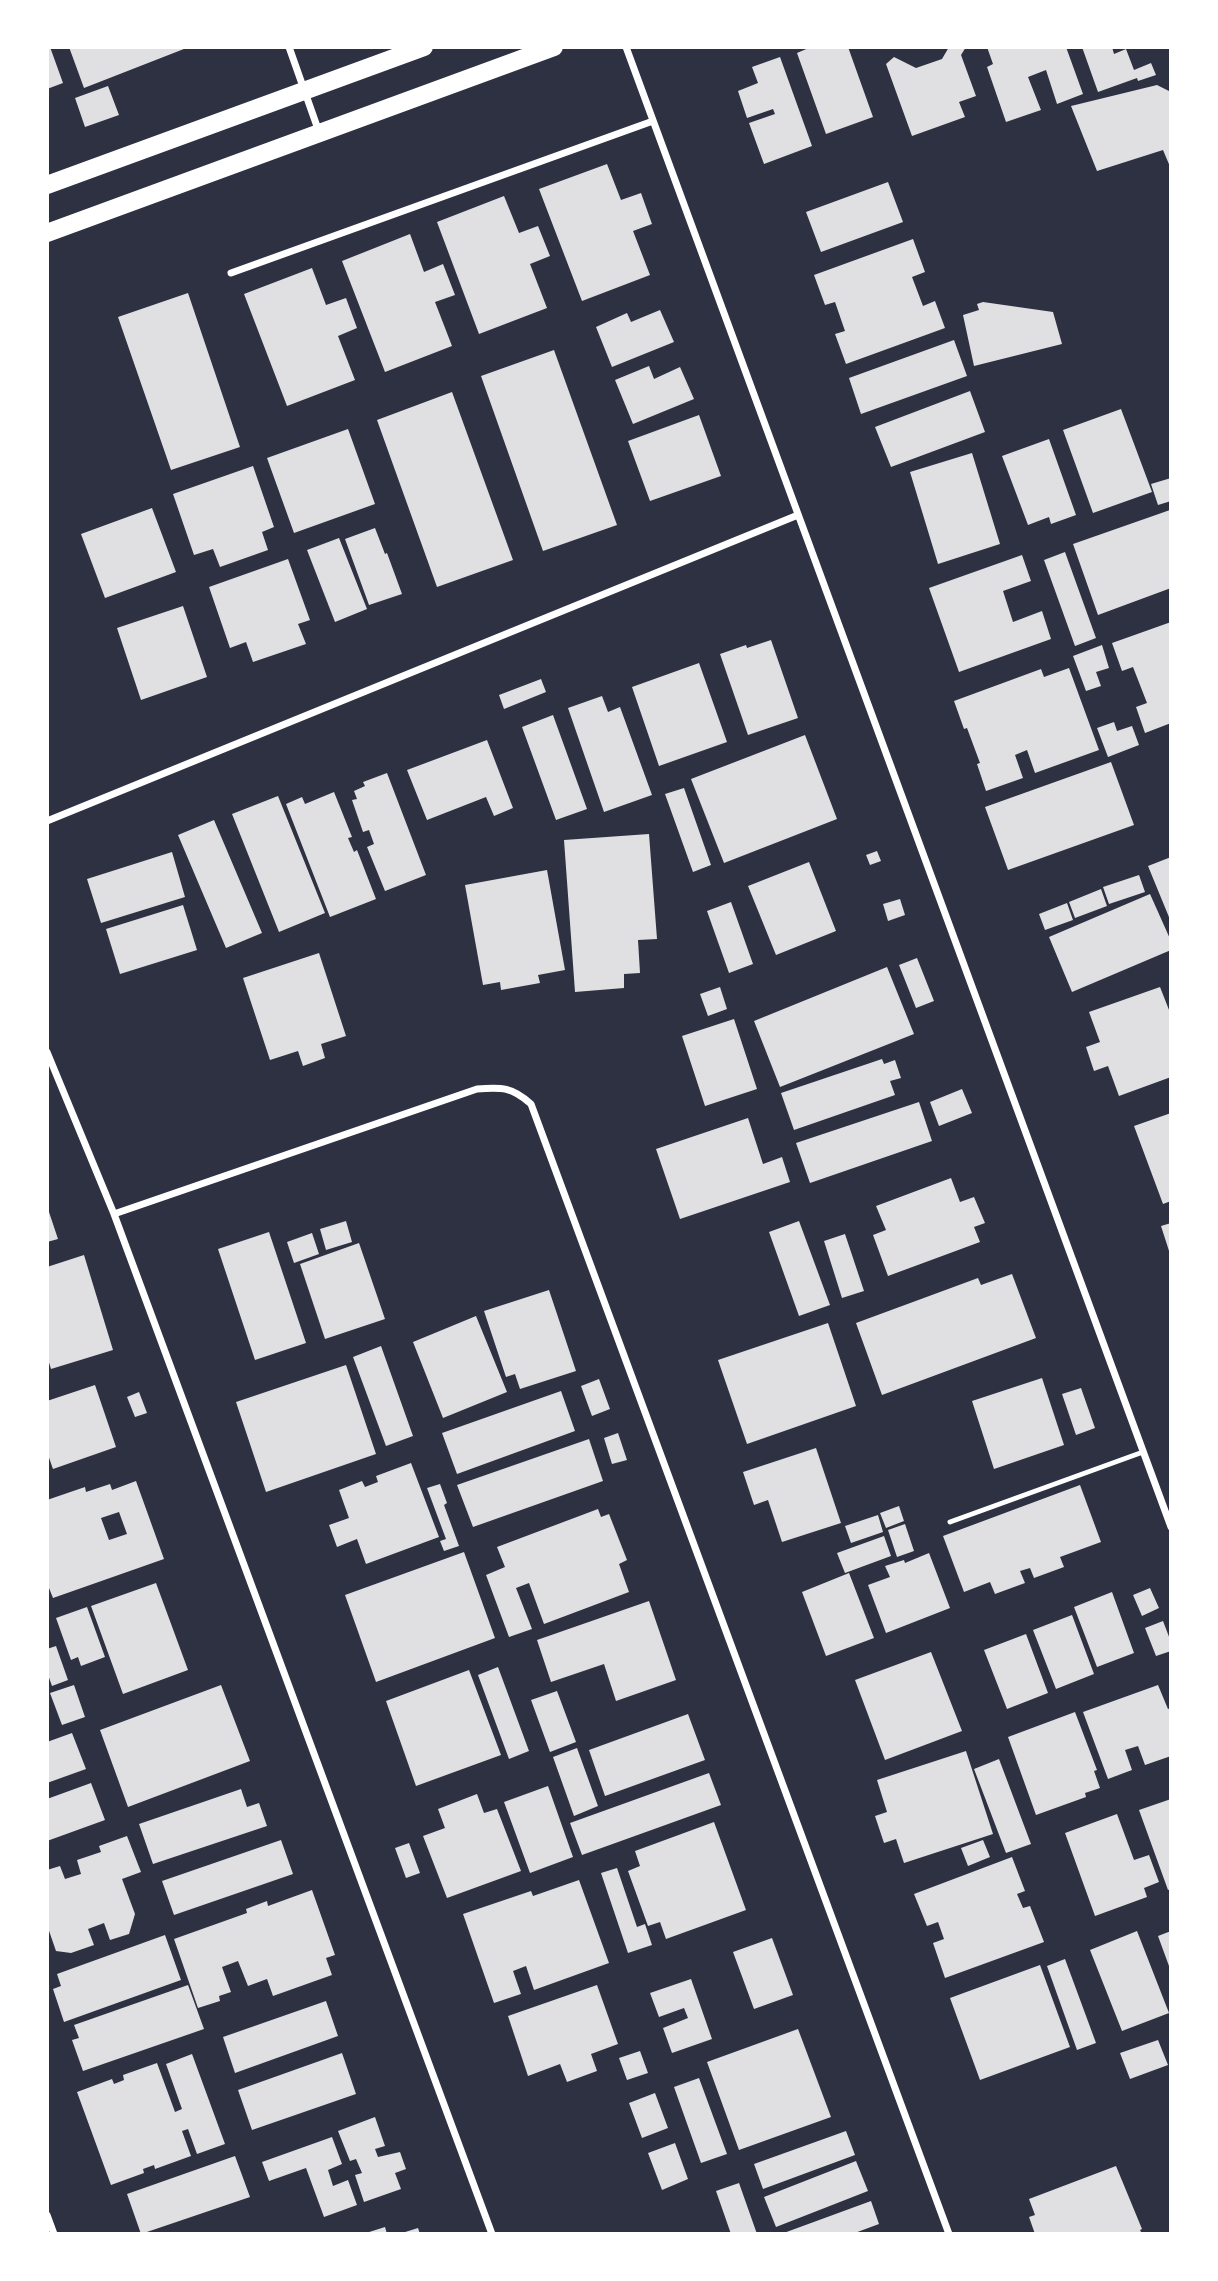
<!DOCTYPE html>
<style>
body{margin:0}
#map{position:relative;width:1218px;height:2281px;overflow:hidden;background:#2d3142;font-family:"Nunito Sans",sans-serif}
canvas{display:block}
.frame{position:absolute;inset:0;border:49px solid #fff;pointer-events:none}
</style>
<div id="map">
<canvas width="1218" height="2281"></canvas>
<div class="frame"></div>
</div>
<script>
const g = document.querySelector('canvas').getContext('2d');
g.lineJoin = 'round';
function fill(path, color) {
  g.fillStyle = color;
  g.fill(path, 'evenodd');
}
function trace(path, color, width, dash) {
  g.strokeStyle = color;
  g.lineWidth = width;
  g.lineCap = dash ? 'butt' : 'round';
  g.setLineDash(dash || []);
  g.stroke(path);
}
fill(new Path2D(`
 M47,47H50L63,83L47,89Z
 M69,47H189L84,88Z
 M811,47H848L873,117L826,134L797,53Z
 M949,47H966L961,55L976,96L959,102L965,117L912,136L886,64L894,57L916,68L942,59Z
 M987,47H1066L1083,94L1057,104L1046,70L1028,77L1041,110L1006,122L987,67L993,64Z
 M1082,47H1112L1114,54L1126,49L1134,70L1151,63L1156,75L1138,81L1137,78L1098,92Z
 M780,57L812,146L764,164L749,123L775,114L773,109L747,118L738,91L758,83L752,67Z
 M1157,85L1171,92V169L1163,150L1097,171L1071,106Z
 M108,86L119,115L85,127L75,98Z
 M607,164L621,200L641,193L652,224L633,231L650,275L582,301L539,189Z
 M888,182L903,222L821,252L806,212Z
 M504,196L519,233L538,226L550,256L530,264L547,308L479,334L437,222Z
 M410,234L424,272L443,264L455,295L435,302L452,346L385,372L342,261Z
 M913,239L925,272L912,277L923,306L935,301L945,328L846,364L835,334L845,331L835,302L825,305L814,275Z
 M312,268L326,305L346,298L357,328L338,336L355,380L287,406L244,294Z
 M188,293L240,447L171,470L118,317Z
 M983,302L1053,312L1062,344L974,366L963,315L979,310L977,304Z
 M660,310L674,342L612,367L596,327L627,313L631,322Z
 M954,340L967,376L861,414L849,378Z
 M554,350L617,525L543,551L481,376Z
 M649,366L654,379L680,367L694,399L633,424L615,380Z
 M970,391L985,432L891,467L875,427Z
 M452,392L513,560L437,587L377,420Z
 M1121,409L1152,492L1093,513L1063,430Z
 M699,415L721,476L650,501L628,441Z
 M348,429L375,504L294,533L267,458Z
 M1049,439L1076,515L1051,524L1049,517L1028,525L1002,456Z
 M972,453L1000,544L938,564L910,472Z
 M253,466L274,527L262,532L268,550L220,567L213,549L194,555L173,494Z
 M1171,478V501L1158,505L1151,484Z
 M152,508L176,572L105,598L81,534Z
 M1170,510L1171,588L1098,615L1073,544Z
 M375,528L385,554L387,553L402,594L369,605L345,539Z
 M339,538L367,609L335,622L307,550Z
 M1065,552L1096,638L1075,646L1044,560Z
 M1022,555L1031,581L1003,591L1013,622L1042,611L1051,639L959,672L929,588Z
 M288,559L310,620L298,624L306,644L253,662L246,642L230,648L209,587Z
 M183,606L207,677L141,700L117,628Z
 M1171,622V723L1145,733L1136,707L1147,703L1133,667L1122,671L1112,643Z
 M771,640L798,718L748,735L720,654L746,645L747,648Z
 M1102,645L1109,668L1096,672L1101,686L1086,691L1073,656Z
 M699,663L727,742L659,766L632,687Z
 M1069,668L1099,750L1035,773L1027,750L1015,755L1023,778L986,791L977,764L980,763L967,728L964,729L954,701L1041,669L1044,677Z
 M541,679L546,692L504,709L499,695Z
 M602,696L608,712L620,707L652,795L604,812L568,708Z
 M553,715L587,809L556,820L522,727Z
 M1114,722L1117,731L1132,726L1139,745L1108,757L1097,728Z
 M805,735L837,819L724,863L691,779Z
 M487,740L513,808L494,816L486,797L427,820L407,770Z
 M1111,762L1134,825L1008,870L985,807Z
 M387,773L426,875L385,891L367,847L374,844L369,830L363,832L352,800L357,799L354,791L365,786L363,782Z
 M684,788L711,865L693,872L665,794Z
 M334,792L352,837L348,838L354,852L357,850L376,899L330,917L286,804L302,797L305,804Z
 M278,796L325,913L279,932L232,814Z
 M214,820L262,933L226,948L178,835Z
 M649,834L657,939L638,940L640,973L624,974V988L575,992L564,840Z
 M877,851L881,861L870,865L866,855Z
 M172,852L185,897L101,923L87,879Z
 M1171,857V922L1148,866Z
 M809,862L836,931L776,955L748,886Z
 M547,870L565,970L538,975L540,983L501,990L500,982L483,985L465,885Z
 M1139,875L1145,892L1109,904L1103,887Z
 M1101,889L1107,906L1075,918L1069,902Z
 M1150,894L1171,941V950L1072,992L1049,937Z
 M900,899L905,915L888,921L883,904Z
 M731,902L753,964L729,973L707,911Z
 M1067,903L1073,920L1045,930L1039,914Z
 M183,905L197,950L120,974L106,929Z
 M319,953L346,1036L321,1044L325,1058L303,1066L298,1051L270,1060L243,978Z
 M917,958L934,1001L916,1008L899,965Z
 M887,967L914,1034L780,1087L754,1021Z
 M720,987L727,1009L708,1016L700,994Z
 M1160,987L1171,1015V1077L1119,1096L1108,1066L1094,1071L1086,1047L1100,1042L1089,1012Z
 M734,1019L757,1089L705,1106L682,1036Z
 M882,1059L884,1064L895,1060L901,1078L890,1081L895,1095L794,1130L781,1093Z
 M962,1089L972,1113L939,1126L930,1102Z
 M919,1102L932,1141L810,1183L796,1143Z
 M1171,1113V1201L1163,1204L1134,1126Z
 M748,1118L763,1164L782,1157L790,1182L680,1219L656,1149Z
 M951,1178L960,1202L974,1197L985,1223L974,1227L980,1242L888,1276L873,1235L886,1230L876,1206Z
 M47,1206L58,1239L47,1242Z
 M346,1221L352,1242L326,1250L320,1229Z
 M799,1221L830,1305L799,1316L769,1232Z
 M1171,1223V1254H1170L1161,1226Z
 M269,1232L306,1343L255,1360L218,1249Z
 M312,1233L319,1254L294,1263L287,1242Z
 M845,1234L864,1291L842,1298L824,1241Z
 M359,1243L385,1319L325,1339L300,1264Z
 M84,1255L113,1350L51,1369L47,1356V1267Z
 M1012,1274L1036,1338L882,1395L856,1323L978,1278L981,1285Z
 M549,1290L576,1371L520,1389L515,1374L506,1377L484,1311Z
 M476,1316L507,1392L443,1418L413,1342Z
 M828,1323L856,1406L747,1444L718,1360Z
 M381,1346L413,1436L386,1446L353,1357Z
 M346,1365L376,1454L266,1492L236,1402Z
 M1042,1378L1064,1445L994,1469L972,1401Z
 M599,1379L610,1409L592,1416L581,1386Z
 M95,1385L116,1447L53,1469L47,1452V1401Z
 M1081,1388L1095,1428L1076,1435L1062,1394Z
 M561,1391L575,1431L457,1474L442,1433Z
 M139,1392L147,1413L135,1417L127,1397Z
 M618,1433L627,1460L612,1464L604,1438Z
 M589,1439L603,1481L473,1527L457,1485Z
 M816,1448L841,1523L782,1542L768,1500L754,1505L743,1472Z
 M411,1463L439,1537L366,1564L357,1539L337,1547L329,1525L349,1518L339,1490L362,1481L365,1487L378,1482L376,1476Z
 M136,1481L164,1559L53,1598L47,1583V1500L85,1487L86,1492L110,1484L112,1490ZM119,1512L127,1534L109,1540L101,1518Z
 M440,1484L447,1503L444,1505L459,1546L444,1551L440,1541L446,1539L427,1488Z
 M1080,1485L1101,1542L1060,1557L1064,1567L1034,1578L1030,1568L1020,1571L1025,1583L995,1594L990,1582L964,1592L943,1536Z
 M899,1506L904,1521L886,1528L880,1513Z
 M598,1509L601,1517L609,1514L627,1560L619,1564L629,1592L544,1624L529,1583L516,1588L532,1629L509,1637L486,1575L505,1567L497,1547Z
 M878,1515L883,1532L851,1543L845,1526Z
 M905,1524L914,1551L897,1557L888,1530Z
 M884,1536L891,1556L845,1573L837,1553Z
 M464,1552L495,1638L376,1682L345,1595Z
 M929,1553L950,1608L886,1633L868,1585L890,1577L885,1566L904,1560L905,1563Z
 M849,1573L874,1638L826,1656L802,1592Z
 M156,1583L188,1670L123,1694L91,1606Z
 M1150,1588L1159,1608L1142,1616L1133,1595Z
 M1112,1592L1134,1653L1097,1667L1074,1607Z
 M649,1601L676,1680L616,1701L604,1664L551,1682L537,1640Z
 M87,1607L105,1657L81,1666L78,1657L71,1660L56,1618Z
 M1072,1615L1094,1674L1056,1689L1033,1630Z
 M1163,1621L1171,1642V1651L1156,1656L1145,1628Z
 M1026,1634L1048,1693L1007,1709L984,1650Z
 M56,1646L68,1680L52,1686L47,1672V1649Z
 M931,1652L962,1731L885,1760L855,1680Z
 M498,1667L529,1751L509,1759L478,1675Z
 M469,1670L501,1755L416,1786L386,1701Z
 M74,1685L85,1717L62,1725L50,1693Z
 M221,1685L250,1761L128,1807L100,1730Z
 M1158,1685L1168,1709L1171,1708V1756L1145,1765L1138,1746L1125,1750L1132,1770L1108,1779L1083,1712Z
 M557,1691L576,1742L550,1752L531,1700Z
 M1075,1712L1097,1770L1094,1771L1100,1788L1085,1793L1086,1797L1036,1815L1008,1737Z
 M688,1714L705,1760L605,1796L589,1750Z
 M72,1733L86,1769L47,1783V1742Z
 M577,1748L598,1806L574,1816L553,1757Z
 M966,1751L993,1834L904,1863L896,1839L884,1843L875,1816L887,1812L877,1780Z
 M999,1759L1031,1844L1006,1853L974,1769Z
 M709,1773L721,1805L582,1855L570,1823Z
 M91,1783L105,1820L47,1841V1799Z
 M548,1786L573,1857L530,1873L504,1802Z
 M241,1789L247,1807L259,1803L267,1826L153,1864L139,1824Z
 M477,1794L484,1813L497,1809L521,1871L447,1898L423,1836L445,1828L438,1809Z
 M1171,1799V1889L1168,1890L1139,1810Z
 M1117,1814L1134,1860L1149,1855L1159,1882L1144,1888L1147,1897L1095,1916L1065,1833Z
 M714,1822L746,1910L666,1939L660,1922L648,1926L628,1871L640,1866L635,1851Z
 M127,1836L141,1872L122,1879L135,1914L129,1934L110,1940L104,1923L88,1929L94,1945L71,1953L56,1951L47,1925V1870L60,1866L65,1879L81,1874L77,1860L101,1852L99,1846Z
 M281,1840L293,1874L174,1915L162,1881Z
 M983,1840L990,1857L968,1866L961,1848Z
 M409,1843L420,1873L406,1878L395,1848Z
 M1012,1857L1025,1891L1017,1894L1023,1908L1030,1906L1044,1942L945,1978L933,1943L944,1939L938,1922L927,1926L914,1894Z
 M617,1868L637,1927L645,1924L652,1945L628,1953L601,1873Z
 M579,1880L609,1963L534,1990L526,1966L513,1971L521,1994L494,2003L463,1914L531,1891L533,1896Z
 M312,1890L335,1955L326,1958L332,1975L273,1996L267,1979L248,1986L238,1961L222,1967L231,1992L219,1996L220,2001L198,2008L174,1939L247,1913L246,1909L267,1901L268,1906Z
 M1137,1931L1169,2013L1122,2031L1090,1950Z
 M1171,1931V1965L1169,1966L1158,1936Z
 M165,1935L181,1980L64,2022L53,1989L61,1986L57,1974Z
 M772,1938L793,1995L754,2009L733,1952Z
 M1065,1959L1096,2043L1077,2050L1047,1966Z
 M1040,1965L1070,2047L980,2080L950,1998Z
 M691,1979L712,2039L672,2053L663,2028L688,2018L684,2008L659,2017L650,1993Z
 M188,1985L204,2029L83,2071L72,2040L79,2038L74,2025Z
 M597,1985L618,2044L591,2054L597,2071L567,2082L560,2064L528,2076L508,2016Z
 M326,2001L338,2036L235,2073L223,2037Z
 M798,2029L831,2117L739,2150L707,2062Z
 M1158,2040L1168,2065L1130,2079L1120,2053Z
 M640,2051L648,2073L627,2080L619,2058Z
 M342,2053L356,2094L252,2130L238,2090Z
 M192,2054L225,2144L197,2154L188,2129L182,2131L191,2156L155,2169L154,2165L143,2169L144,2173L111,2185L77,2092L112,2079L114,2084L124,2080L123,2075L157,2063L175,2112L182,2109L166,2064Z
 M699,2078L727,2154L701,2163L674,2087Z
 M655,2093L668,2128L642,2138L629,2103Z
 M375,2117L385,2146L375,2149L378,2157L400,2152L406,2169L395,2173L401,2189L364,2202L355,2175L362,2173L356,2159L350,2161L338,2131Z
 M846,2131L855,2155L763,2189L754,2164Z
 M332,2137L342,2164L328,2170L333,2186L348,2180L357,2205L324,2217L306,2168L269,2181L262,2162Z
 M675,2143L688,2179L662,2190L648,2153Z
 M235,2156L250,2197L141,2234L127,2194Z
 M856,2161L868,2191L776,2227L764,2197Z
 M1116,2166L1142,2229L1140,2230L1142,2234H1035L1029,2217L1035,2215L1029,2199Z
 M739,2183L757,2234H731L716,2191Z
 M871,2201L879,2224L852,2234H781Z
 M385,2227L387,2234H366V2233Z
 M418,2228L420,2234H402V2233Z`), '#e0e0e3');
trace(new Path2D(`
 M950,1522L1143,1452`), '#fff', 5);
trace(new Path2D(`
 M289,47L319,132
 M626,47L1171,1527
 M231,273L653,121
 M47,821L798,515
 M47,1052L114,1214L492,2234
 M114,1214L477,1089C502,1087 512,1087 531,1104L949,2234
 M47,2215L54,2234`), '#fff', 7);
trace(new Path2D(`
 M47,185L424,47
 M47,233L554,47`), '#fff', 18);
</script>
